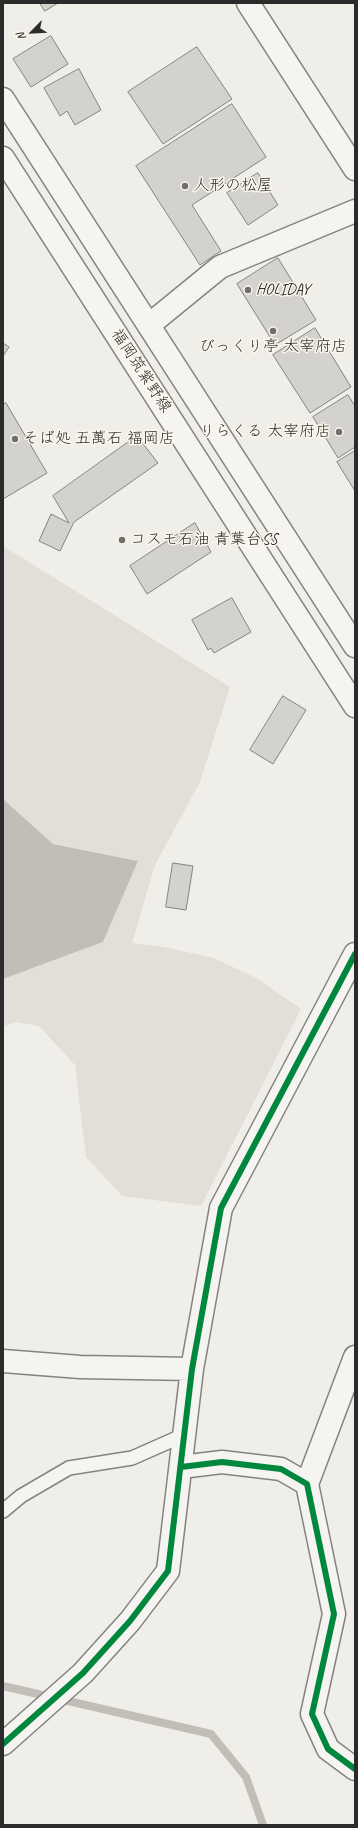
<!DOCTYPE html>
<meta charset="utf-8">
<style>
body{margin:0}
#map{position:relative;width:358px;height:1828px;overflow:hidden;background:#f0eee8;font-family:Caveat,sans-serif}
canvas{display:block}
.frame{position:absolute;inset:0;border:4px solid #2b2b2b;pointer-events:none}
.north{position:absolute;left:12px;top:12px;width:40px;height:40px;-webkit-text-stroke:3px #fbf7ec;paint-order:stroke;rotate:246deg;font-size:11px;font-weight:700;line-height:16px;text-align:center;color:#2b2b2b}
.north::after{content:'';display:block;margin:auto;width:14px;height:18px;background:#2b2b2b;clip-path:polygon(50% 0,100% 100%,50% 72%,0 100%)}
</style>
<div id="map">
<canvas width="358" height="1828"></canvas>
<div class="frame"></div>
<div class="north">N</div>
</div>
<script>
const g = document.querySelector('canvas').getContext('2d');
g.lineJoin = 'round';
function fill(path, color) {
  g.fillStyle = color;
  g.fill(path, 'evenodd');
}
function trace(path, color, width, dash) {
  g.strokeStyle = color;
  g.lineWidth = width;
  g.lineCap = dash ? 'butt' : 'round';
  g.setLineDash(dash || []);
  g.stroke(path);
}
function drawText(font, color, halo, rows, align = 'center') {
  g.font = font + ' Caveat,"Klee One",sans-serif';
  g.lineWidth = 3;
  g.setLineDash([]);
  g.textBaseline = 'middle';
  g.strokeStyle = halo;
  g.fillStyle = color;
  for (const [text, x, y, turn = 0] of rows) {
    g.save();
    g.translate(x, y);
    g.rotate((+turn || 0) * Math.PI / 180);
    g.textAlign = isNaN(turn) ? turn : align;
    if (halo) g.strokeText(text, 0, 0);
    g.fillText(text, 0, 0);
    g.restore();
  }
}
fill(new Path2D(`
 M3,546L230,687L200,782L155,865L132,943L164,947L214,958L258,979L301,1009L201,1206L122,1196L86,1157L75,1065L39,1026L15,1022L3,1027V979L103,942L138,861L53,844L3,799Z`), '#e1dfd7');
fill(new Path2D(`
 M3,799L53,844L138,861L103,942L3,979Z`), '#c0beb7');
trace(new Path2D(`
 M3,1686L211,1734L246,1777L263,1825`), '#c0beb7', 8);
const building = new Path2D(`
 M40,3H58L45,11Z
 M51,36L68,64L31,87L13,59Z
 M197,47L232,99L163,144L128,92Z
 M79,69L101,110L75,125L67,111L60,116L44,88Z
 M232,104L266,157L192,205L221,251L200,265L136,166Z
 M258,173L278,205L248,225L227,193Z
 M278,258L316,320L275,345L237,284Z
 M315,328L351,387L310,413L273,355Z
 M3,343L9,347L3,356Z
 M348,395L355,406V447L338,458L313,417Z
 M6,403L47,473L3,499V405Z
 M137,436L158,463L74,522L60,551L39,541L51,514L69,523L53,496Z
 M355,451V491L337,462Z
 M195,523L211,552L147,594L130,566Z
 M232,598L251,632L214,653L211,648L208,650L192,620Z
 M283,696L306,710L273,764L250,750Z
 M173,863L193,866L186,910L166,907Z`);
fill(building, '#d4d2ce');
trace(building, '#848380', 1);
const service = new Path2D(`
 M3,1511L21,1496L69,1468L132,1458L184,1435`);
const minor = new Path2D(`
 M248,3L355,169
 M149,325L220,267L355,211
 M3,1361L80,1367L192,1369
 M181,1467L222,1462L281,1469L307,1484L334,1614L312,1714L328,1749L355,1769
 M307,1484L355,1357
 M3,1744L83,1673L130,1621L168,1571L192,1369L221,1208L355,954`);
const primary = new Path2D(`
 M3,99L355,646
 M3,158L355,706`);
trace(service, '#848380', 16);
trace(minor, '#848380', 25);
trace(primary, '#848380', 25);
trace(service, '#f5f4f0', 13);
trace(minor, '#f5f4f0', 22);
trace(primary, '#f5f4f0', 22);
trace(new Path2D(`
 M181,1467L222,1462L281,1469L307,1484L334,1614L312,1714L328,1749L355,1769
 M3,1744L83,1673L130,1621L168,1571L192,1369L221,1208L355,954`), '#00873e', 6);
for (const [x, y, r, color] of [
 [185,186,4,"#706f6d"],
 [248,290,4,"#706f6d"],
 [273,331,4,"#706f6d"],
 [339,432,4,"#706f6d"],
 [15,439,4,"#706f6d"],
 [122,540,4,"#706f6d"]
]) {
  const dot = new Path2D();
  dot.arc(x, y, r, 0, 2 * Math.PI);
  g.fillStyle = color;
  g.fill(dot);
  trace(dot, '#fbf7ec', 1.5);
}
drawText('16px', '#2b2b2b', '#fbf7ec', [
 ["人形の松屋",193,186],
 ["HOLIDAY",256,290],
 ["びっくり亭 太宰府店",273,347,"center"],
 ["りらくる 太宰府店",331,432,"right"],
 ["そば処 五萬石 福岡店",23,439],
 ["コスモ石油 青葉台SS",130,540]
], 'left');
drawText('16px', '#2b2b2b', '#fbf7ec', [
 ["福岡筑紫野線",141,371,57]
]);
</script>
